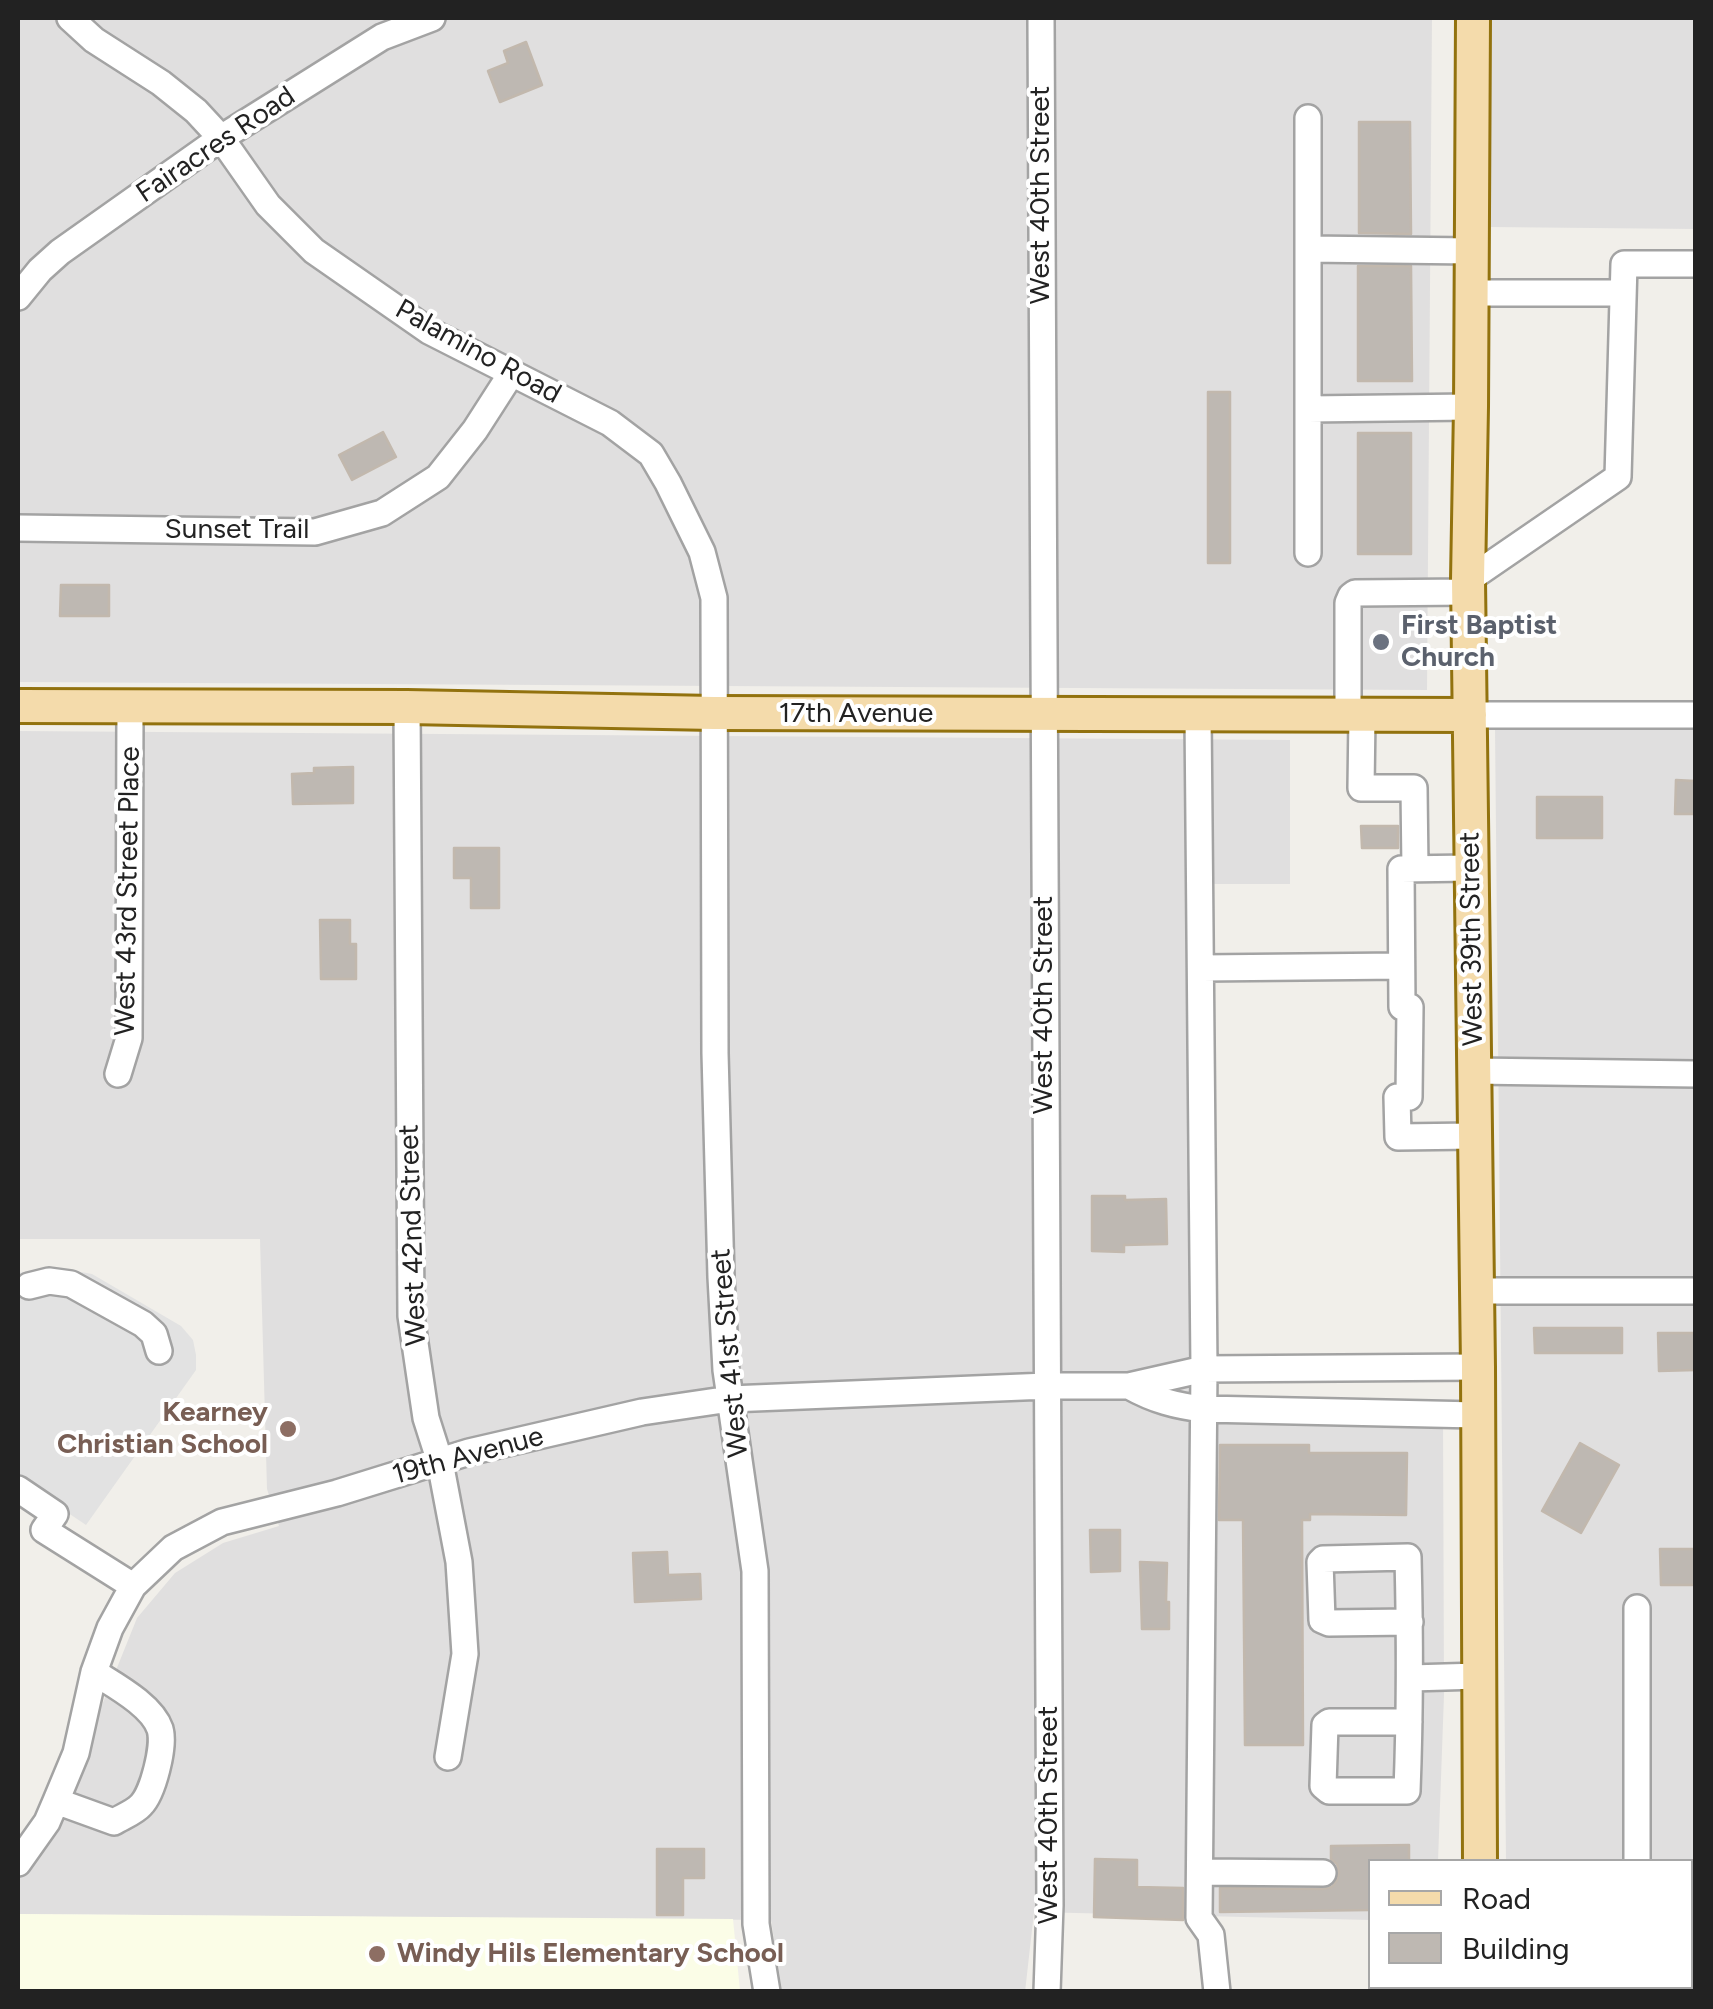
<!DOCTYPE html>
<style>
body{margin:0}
#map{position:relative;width:1713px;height:2009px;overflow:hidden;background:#f1efea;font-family:Figtree,sans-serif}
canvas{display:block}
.frame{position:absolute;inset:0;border:20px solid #222;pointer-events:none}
.legend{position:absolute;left:1368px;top:1859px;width:325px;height:130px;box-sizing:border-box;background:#fff;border:2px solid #a7a7a7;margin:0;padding:12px 18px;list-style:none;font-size:30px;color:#222}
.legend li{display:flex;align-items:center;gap:20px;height:50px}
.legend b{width:50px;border:2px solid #a7a7a7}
</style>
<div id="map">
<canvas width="1713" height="2009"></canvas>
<div class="frame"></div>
<ul class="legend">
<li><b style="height:12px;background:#f4dbab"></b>Road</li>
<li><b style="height:28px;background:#beb8b2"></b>Building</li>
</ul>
</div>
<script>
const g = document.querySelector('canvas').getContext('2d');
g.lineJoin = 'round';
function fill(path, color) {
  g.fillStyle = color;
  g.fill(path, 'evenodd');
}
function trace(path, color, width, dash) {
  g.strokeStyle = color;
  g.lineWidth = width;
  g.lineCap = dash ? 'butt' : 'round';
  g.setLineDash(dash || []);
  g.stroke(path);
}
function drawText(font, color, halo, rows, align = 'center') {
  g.font = font + ' Figtree,sans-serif';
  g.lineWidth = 8;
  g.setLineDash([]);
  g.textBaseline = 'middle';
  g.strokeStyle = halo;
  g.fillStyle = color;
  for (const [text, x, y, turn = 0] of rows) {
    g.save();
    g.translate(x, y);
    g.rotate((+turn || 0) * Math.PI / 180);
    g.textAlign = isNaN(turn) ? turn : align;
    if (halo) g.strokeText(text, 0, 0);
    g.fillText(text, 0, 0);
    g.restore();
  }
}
fill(new Path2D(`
 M18,18H1432L1427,690L18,682Z
 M1491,18H1695V229L1490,227Z
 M1495,728H1695V1991H1507V1986H1690V1862L1506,1861Z
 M18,731L1290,740V884H1201L1210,1418L1443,1414L1444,1695L1438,1861L1370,1862V1920L1034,1912L1025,1992L782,1991L771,1920L18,1914V1871L53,1827L137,1618L175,1573L223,1543L279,1526L267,1489L260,1239H18Z`), '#e0dfdf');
fill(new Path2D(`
 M18,1914L733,1919L740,1991H18Z`), '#fbfde7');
fill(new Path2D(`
 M53,1267L92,1274L181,1326L193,1340L196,1355V1370L86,1525L18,1479V1273Z`), '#e2e2e2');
const building = new Path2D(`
 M526,42L542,85L500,102L488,71L508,63L504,51Z
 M1359,122H1410L1411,234L1359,233Z
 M1358,266H1411L1412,381H1358Z
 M1208,392H1230V563H1208Z
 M383,432L396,457L352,480L339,455Z
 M1358,433H1411V554H1358Z
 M61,585H109V616H60Z
 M353,767V803L293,804L292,774L314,773V768Z
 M1676,780L1696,781V814H1675Z
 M1537,797H1602V838H1537Z
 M1361,826H1398V848H1362Z
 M454,848H499V908H471V878H454Z
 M320,920H350V944H356V979H321Z
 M1092,1196H1125V1200L1166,1199L1167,1244L1124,1245V1252L1092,1251Z
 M1534,1328H1622V1353H1535Z
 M1658,1333H1696V1370L1659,1371Z
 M1580,1443L1619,1465L1581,1533L1542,1511Z
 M1220,1445H1309V1453H1407L1406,1515L1310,1514V1520H1302L1303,1745H1245L1243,1520H1219Z
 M1090,1530H1120V1571L1091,1572Z
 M1660,1549H1696V1585H1661Z
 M667,1552L668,1575L700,1574L701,1599L635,1602L633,1553Z
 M1140,1562L1167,1563L1166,1602H1169V1629H1142Z
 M1409,1845V1862H1370V1910L1220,1912V1888L1323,1889L1332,1887L1337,1880L1339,1872L1337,1864L1331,1859V1846Z
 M657,1849H704V1878H683V1915H657Z
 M1095,1859L1137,1860V1887L1183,1888V1920L1094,1917Z`);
fill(building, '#beb8b2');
trace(building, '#c2b8ad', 2.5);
const minor = new Path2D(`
 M70,18L94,40L161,83L196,111L221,138L268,205L314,251L429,331L610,423L651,454L668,483L702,552L714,598L715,1053L721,1277L726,1370L755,1571L756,1924L767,1992
 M1041,18L1050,1905L1047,1992
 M1308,118V553
 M1308,249L1472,251
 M1472,293H1623
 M18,297L40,270L60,252L221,138L382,37L432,18
 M1308,409L1471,407
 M18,528L315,532L382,513L438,477L475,430L511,374
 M1468,580L1618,477L1624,264H1696
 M407,707L411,1316L426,1418L440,1462L459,1562L465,1654L448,1757
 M1198,715L1204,1369L1199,1918L1211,1935L1217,1992
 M1470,715H1696
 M1348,716V603L1351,596L1355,593L1469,592
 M1362,716L1361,788H1414L1415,869
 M1471,868L1401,869L1402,1007H1410L1409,1097H1397L1398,1137L1474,1136
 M1202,968L1401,966
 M1473,1071L1696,1074
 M118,1074L129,1038L130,706
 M29,1286L49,1281L71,1284L143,1324L154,1334L159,1351
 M1476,1291H1696
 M1129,1386C1154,1400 1176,1406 1204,1409L1477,1415
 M18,1489L55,1514L44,1530L133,1586
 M1637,1608V1862
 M1411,1678L1479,1676
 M1409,1722H1329L1325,1725L1323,1786L1329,1791H1407C1410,1713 1410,1635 1408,1557L1323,1559L1320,1562L1322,1620L1329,1623L1410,1622
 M56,1801L114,1822C122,1817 135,1812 141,1805C153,1793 165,1746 160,1729C152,1705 114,1685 94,1672
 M18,1863L47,1822L56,1801L76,1753L94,1672L110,1628L133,1586L173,1548L222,1522L337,1493L469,1452L642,1412L730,1399L1047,1386H1129L1204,1369L1478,1367
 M1200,1872L1323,1873
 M1690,1926H1696
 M1639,1986V1992
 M1402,1992L1404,1986`);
const major = new Path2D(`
 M1473,18L1471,407L1468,580L1478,1367L1480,1862
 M18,706L407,707L714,713L1470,715
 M1481,1986V1992`);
trace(minor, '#a3a3a3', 30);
trace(major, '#92720e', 38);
trace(minor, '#fff', 25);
trace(major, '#f4dbab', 32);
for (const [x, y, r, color] of [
 [1381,642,10,"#6b7280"],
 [288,1429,10,"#8d6e63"],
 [377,1954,10,"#8d6e63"]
]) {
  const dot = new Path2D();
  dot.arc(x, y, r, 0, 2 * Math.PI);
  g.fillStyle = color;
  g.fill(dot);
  trace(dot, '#fff', 4);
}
drawText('28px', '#222', '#fff', [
 ["Fairacres Road",216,145,-34],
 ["West 40th Street",1041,195,-90],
 ["Palamino Road",478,352,29],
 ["Sunset Trail",237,530],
 ["17th Avenue",856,714],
 ["West 43rd Street Place",128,891,-89],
 ["West 39th Street",1472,939,-91],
 ["West 40th Street",1044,1005,-90],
 ["West 42nd Street",413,1235,-92],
 ["West 41st Street",730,1353,-95],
 ["19th Avenue",468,1456,-15],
 ["West 40th Street",1049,1815,-90]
]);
drawText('bold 28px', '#5b616d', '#fff', [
 ["First Baptist",1401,626],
 ["Church",1401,658]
], 'left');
drawText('bold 28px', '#785e54', '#fff', [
 ["Kearney",268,1413],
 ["Christian School",268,1445],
 ["Windy Hils Elementary School",397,1954,"left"]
], 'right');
</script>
